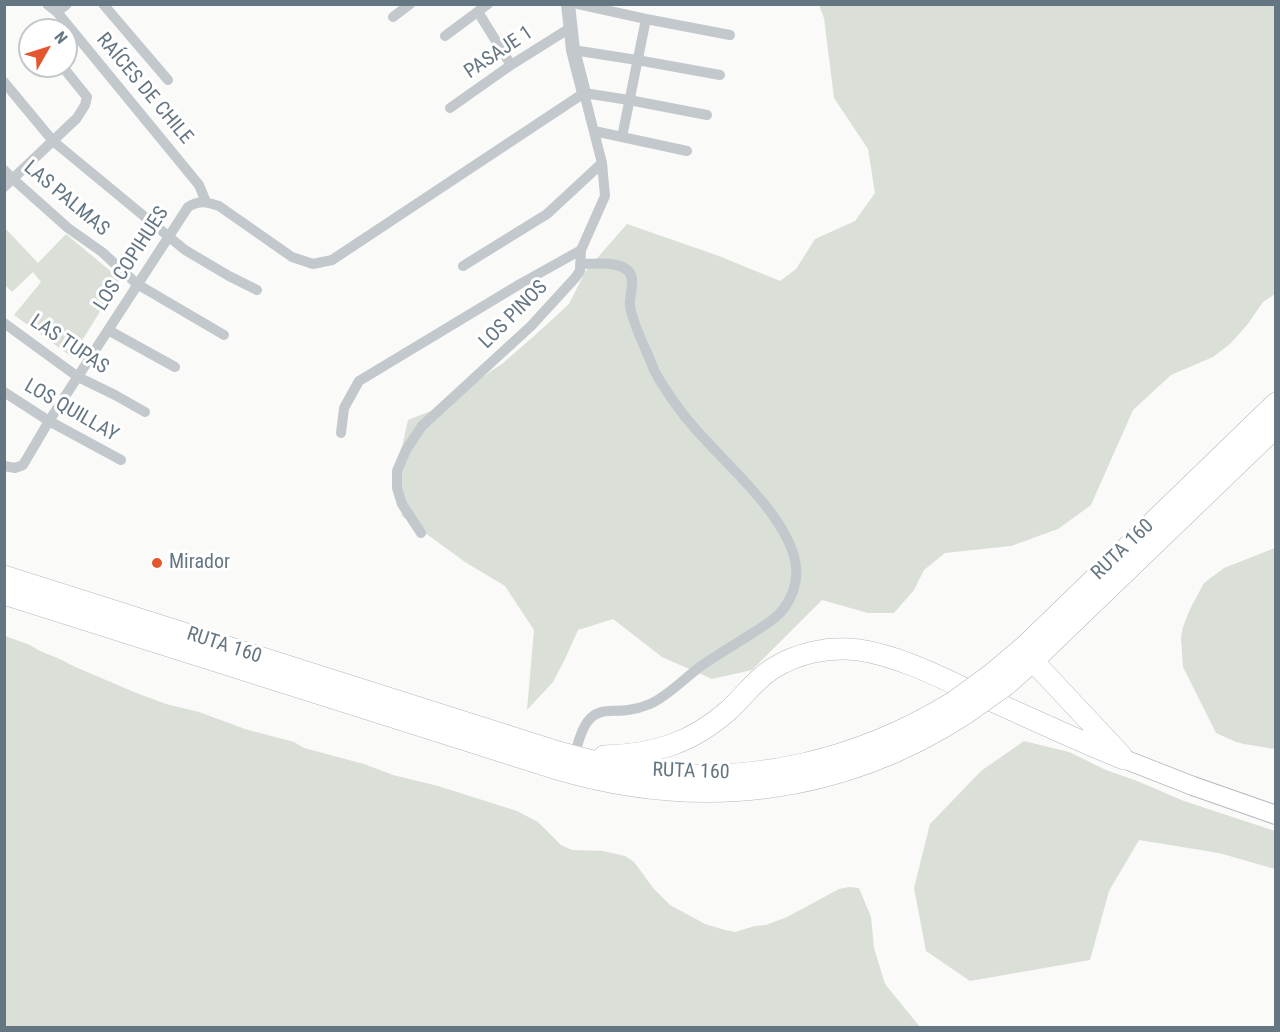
<!DOCTYPE html>
<meta charset="utf-8">
<style>
body{margin:0}
#map{position:relative;width:1280px;height:1032px;overflow:hidden;background:#fafaf8;font-family:"Roboto Condensed",sans-serif}
canvas{display:block}
.frame{position:absolute;inset:0;border:6px solid #657683;pointer-events:none}
.north{position:absolute;left:18px;top:18px;width:60px;height:60px;box-sizing:border-box;background:#fff;border:2px solid #c1c8cd;border-radius:50%;rotate:51deg;font-size:16px;font-weight:700;line-height:24px;text-align:center;color:#657683}
.north::after{content:'';display:block;margin:auto;width:21px;height:27px;background:#e4572e;clip-path:polygon(50% 0,100% 100%,50% 72%,0 100%)}
</style>
<div id="map">
<canvas width="1280" height="1032"></canvas>
<div class="frame"></div>
<div class="north">N</div>
</div>
<script>
const g = document.querySelector('canvas').getContext('2d');
g.lineJoin = 'round';
function fill(path, color) {
  g.fillStyle = color;
  g.fill(path, 'evenodd');
}
function trace(path, color, width, dash) {
  g.strokeStyle = color;
  g.lineWidth = width;
  g.lineCap = dash ? 'butt' : 'round';
  g.setLineDash(dash || []);
  g.stroke(path);
}
function drawText(font, color, halo, rows, align = 'center') {
  g.font = font + ' "Roboto Condensed",sans-serif';
  g.lineWidth = 6;
  g.setLineDash([]);
  g.textBaseline = 'middle';
  g.strokeStyle = halo;
  g.fillStyle = color;
  for (const [text, x, y, turn = 0] of rows) {
    g.save();
    g.translate(x, y);
    g.rotate((+turn || 0) * Math.PI / 180);
    g.textAlign = isNaN(turn) ? turn : align;
    if (halo) g.strokeText(text, 0, 0);
    g.fillText(text, 0, 0);
    g.restore();
  }
}
fill(new Path2D(`
 M819,5H1275V294L1263,302L1247,325L1230,344L1213,357L1171,375L1133,410L1091,505L1058,529L1011,546L945,553L924,570L914,590L894,613H868L822,600L752,670L712,679L662,657L613,619L578,630L565,659L553,682L527,710L534,630L505,586L465,562L402,516L398,465L408,420L436,409L503,363L533,337L569,304L585,272L627,224L719,256L780,281L796,269L815,239L855,221L875,193L868,149L834,98L824,18Z
 M5,228L38,263L66,234L120,279L72,357L14,315L41,282L33,272L12,292L5,285Z
 M1275,548V749L1244,744L1236,742L1216,733L1183,667L1181,637L1183,627L1190,609L1204,583L1224,568Z
 M5,636L30,645L40,651L62,660L73,666L134,692L166,704L199,712L245,729L294,742L304,748L364,764L393,775L438,786L517,811L538,822L561,845L572,850L603,851L625,856L634,862L654,889L670,905L705,924L725,930L735,932L755,926L766,925L787,917L839,889L849,887L859,888L871,917L874,948L885,984L920,1027H5Z
 M1024,741L1069,752L1106,770L1137,781L1184,801L1275,831V869L1219,853L1139,840L1109,891L1090,960L970,981L926,951L914,888L930,824L981,771Z`), '#dadfd7');
const primary = new Path2D(`
 M1124,759L1193,786L1276,815`);
const motorway = new Path2D(`
 M4,576L552,750C580,758 608,766 637,770C747,787 857,761 952,703
 M4,594L557,769C699,811 840,795 965,714
 M1033,661L1121,755
 M992,674L1025,646L1276,403
 M1006,685L1033,661L1276,427
 M604,756C653,755 692,743 729,710C744,696 755,680 772,669C797,653 829,646 859,650C899,656 938,676 974,693C1024,715 1074,739 1124,759`);
trace(primary, '#b5babe', 20);
trace(motorway, '#b4b9bd', 22);
trace(new Path2D(`
 M47,4L57,12L199,185L206,202
 M103,4L168,80
 M578,4L646,19L730,35
 M57,12L67,4
 M478,12L511,65
 M393,17L410,4
 M445,36L488,4
 M573,50L637,60L720,75
 M4,82L53,141L185,250L229,276L257,290
 M584,93L629,100L707,115
 M450,108L511,65L570,28
 M594,131L687,151
 M622,137L646,19
 M4,170L13,179L68,228L102,252L137,284L224,335
 M4,187L77,118L85,105L87,97L62,66
 M463,266L547,214L602,163
 M4,323L78,377L115,395L145,412
 M108,330L175,367
 M4,392L49,421L121,460
 M341,433L344,408L359,381L520,284L581,250
 M4,466L15,468L23,465L49,421L188,207C200,200 207,202 219,206L292,257L313,264L332,260L584,93
 M421,533L402,504L397,488V471L406,450L422,426L531,326L575,278L580,271L581,250L605,196L602,163L584,93
 M574,756C578,744 582,724 593,716C604,708 616,712 628,710C636,709 643,707 650,704C667,697 686,677 701,666C717,655 734,645 751,634C761,628 772,621 780,613C791,601 798,583 796,567C794,546 781,526 769,510C738,469 696,437 668,393C663,386 658,378 654,370C648,353 632,323 630,306C629,297 633,288 632,279C629,259 595,264 580,264`), '#c3c8cc', 10);
trace(new Path2D(`
 M568,4L573,50L584,93`), '#c3c8cc', 14);
trace(primary, '#fff', 18);
trace(motorway, '#fff', 21);
const motorwayBridge = new Path2D(`
 M952,703L992,674
 M965,714L1006,685`);
trace(motorwayBridge, '#b4b9bd', 22, []);
trace(motorwayBridge, '#fff', 21);
for (const [x, y, r, color] of [
 [157,563,6,"#e4572e"]
]) {
  const dot = new Path2D();
  dot.arc(x, y, r, 0, 2 * Math.PI);
  g.fillStyle = color;
  g.fill(dot);
  trace(dot, '#fff', 2);
}
drawText('20px', '#657683', '#fff', [
 ["PASAJE 1",499,53,-34],
 ["RAÍCES DE CHILE",144,89,50],
 ["LAS PALMAS",66,199,40],
 ["LOS COPIHUES",132,259,-57],
 ["LOS PINOS",514,315,-45],
 ["LAS TUPAS",69,345,34],
 ["LOS QUILLAY",71,411,30],
 ["RUTA 160",1123,550,-44],
 ["RUTA 160",224,646,18],
 ["RUTA 160",691,772,2]
]);
drawText('20px', '#657683', '#fff', [
 ["Mirador",169,563]
], 'left');
</script>
